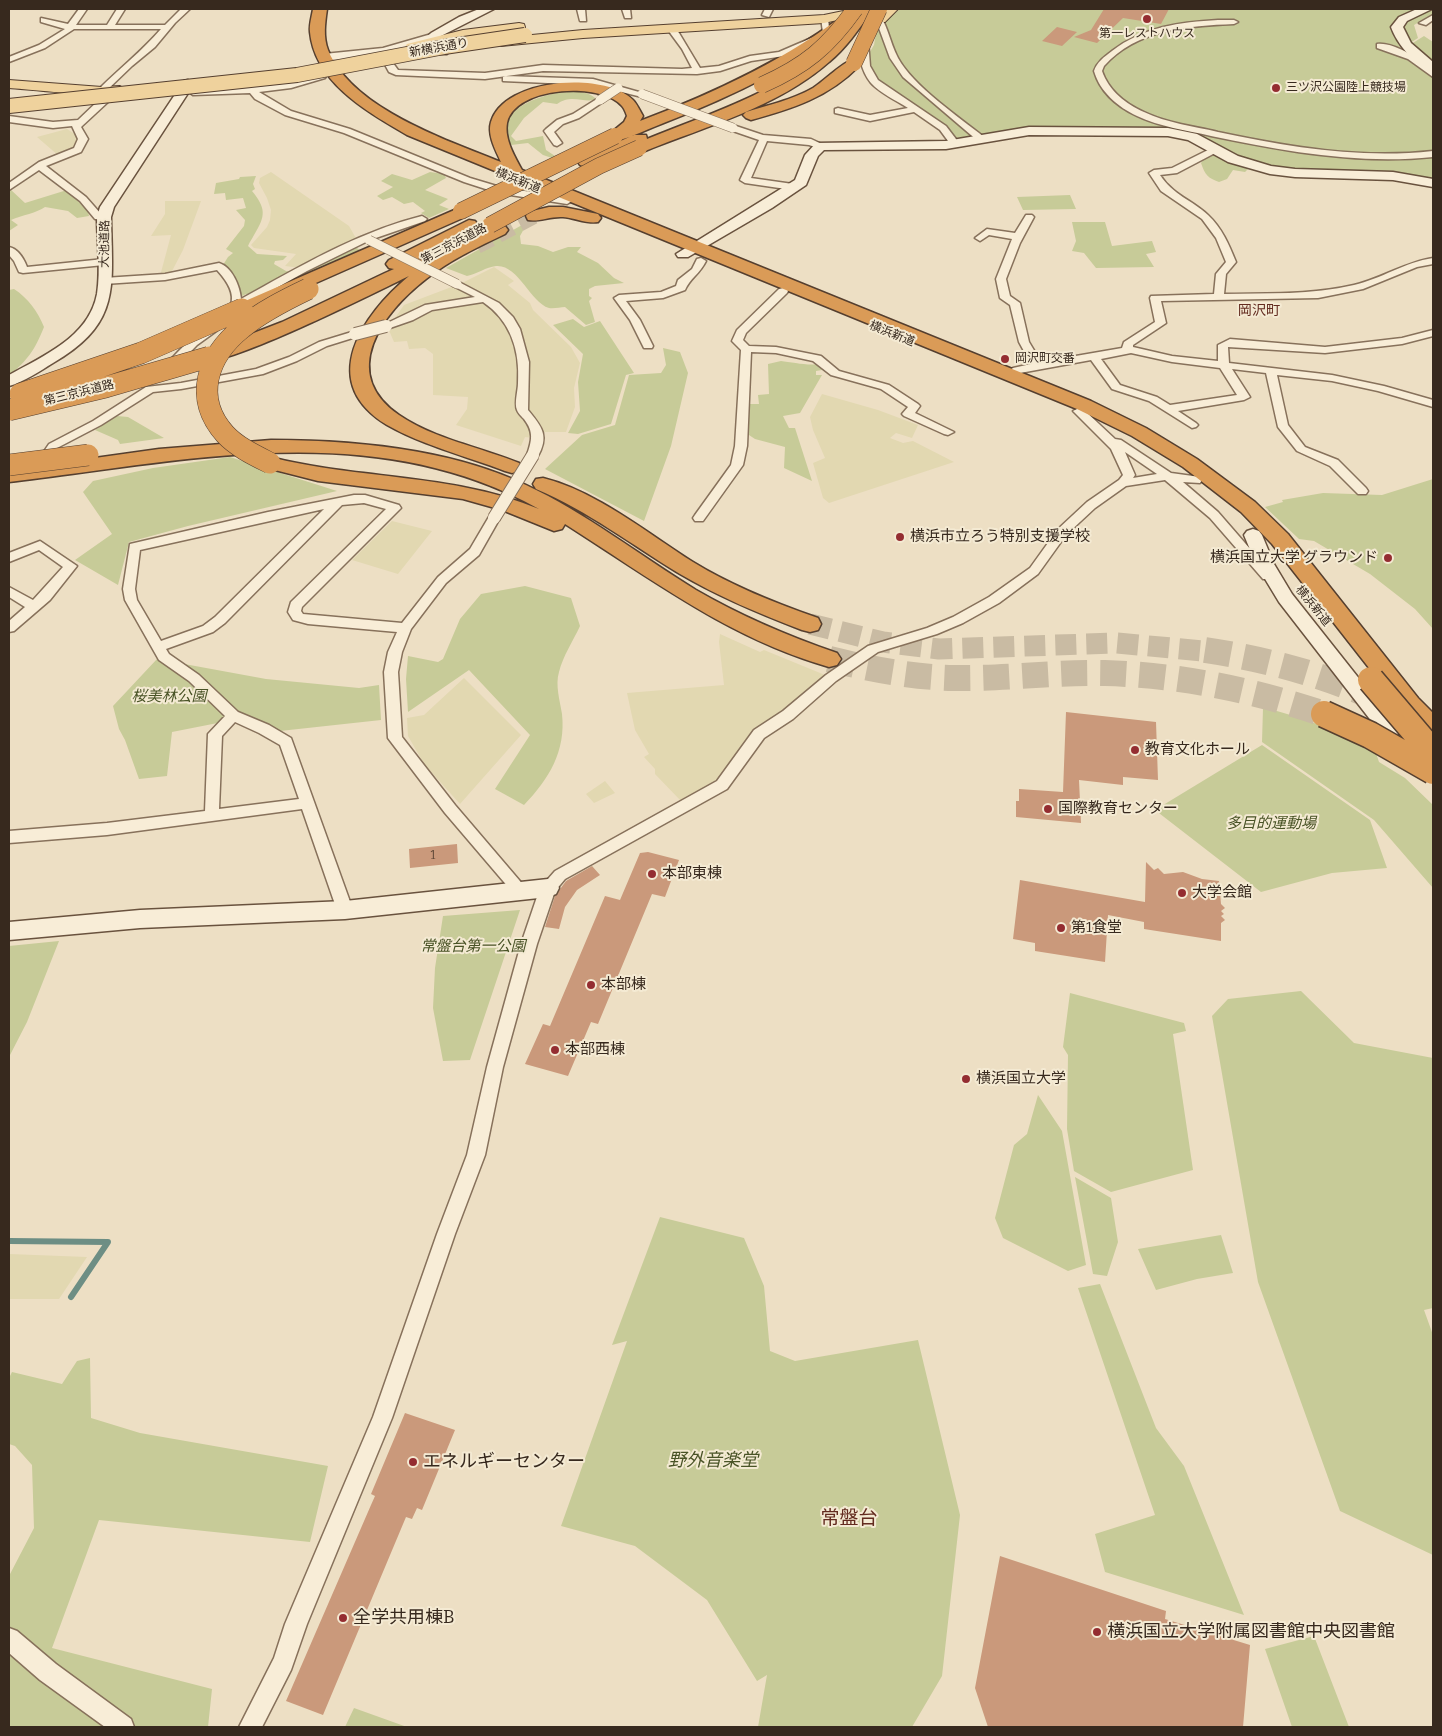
<!DOCTYPE html>
<meta charset="utf-8">
<style>
body{margin:0}
#map{position:relative;width:1442px;height:1736px;overflow:hidden;background:#eddfc4;font-family:Bitter,serif}
canvas{display:block}
.frame{position:absolute;inset:0;border:10px solid #37291e;pointer-events:none}
</style>
<div id="map">
<canvas width="1442" height="1736"></canvas>
<div class="frame"></div>
</div>
<script>
const g = document.querySelector('canvas').getContext('2d');
g.lineJoin = 'round';
function fill(path, color) {
  g.fillStyle = color;
  g.fill(path, 'evenodd');
}
function trace(path, color, width, dash) {
  g.strokeStyle = color;
  g.lineWidth = width;
  g.lineCap = dash ? 'butt' : 'round';
  g.setLineDash(dash || []);
  g.stroke(path);
}
function drawText(font, color, halo, rows, align = 'center') {
  g.font = font + ' Bitter,"Noto Sans JP",serif';
  g.lineWidth = 4;
  g.setLineDash([]);
  g.textBaseline = 'middle';
  g.strokeStyle = halo;
  g.fillStyle = color;
  for (const [text, x, y, turn = 0] of rows) {
    g.save();
    g.translate(x, y);
    g.rotate((+turn || 0) * Math.PI / 180);
    g.textAlign = isNaN(turn) ? turn : align;
    if (halo) g.strokeText(text, 0, 0);
    g.fillText(text, 0, 0);
    g.restore();
  }
}
fill(new Path2D(`
 M67,129L78,136L79,142L72,151L59,156L37,137Z
 M271,172L349,226L357,240L301,268L285,266L296,254L254,248L251,245L267,227L270,220L271,210L267,198L259,183L260,178Z
 M165,201H201L183,250L171,273L160,276L171,235L151,236L165,214Z
 M494,267L514,281L508,285L530,303L533,310L571,347L580,363L574,388L575,407L566,432H534V438L525,437L521,446L456,425L467,409L468,397L433,395V354L425,348L409,349L407,341L394,342L388,328L404,305L462,283Z
 M822,394L878,410L918,425L912,438L896,433L890,438L903,443L913,441L954,462L829,503L823,498L813,463L825,458L813,430L810,417Z
 M392,521L432,531L398,574L352,560Z
 M720,634L760,652L764,650L825,675L783,711L753,729L718,780L680,800L655,774V769L644,757L649,754L635,730L627,693L724,685L719,642Z
 M464,678L521,735L460,804L424,764L408,736L407,718L424,715Z
 M605,781L615,793L594,803L586,794Z
 M9,1254L87,1257L59,1299H9Z`), '#e2d8b1');
fill(new Path2D(`
 M900,9H1419L1396,19L1392,33L1400,47L1433,73V180L1390,174L1275,169L1242,160L1196,136L1062,131H1002L956,138L946,127L879,81L873,72L868,55L874,45L877,27Z
 M1433,9V14L1414,25L1418,38L1407,45L1400,28L1413,15Z
 M1424,36L1433,42V67L1408,46Z
 M557,93C569,92 587,89 596,99C585,104 572,93 557,104L543,102L524,118L511,136L516,141L543,136L546,150L555,156L552,158L543,155L528,143L511,145C492,113 532,98 557,93Z
 M1216,154L1234,164L1248,169L1245,172L1233,170L1227,179L1219,182C1208,178 1205,175 1201,163L1203,160Z
 M430,172L444,174L446,178L425,190L448,199L439,205L449,209L429,218L421,213L425,211L413,202L404,204L392,197L383,200L377,196L393,187L381,181L392,174L412,180Z
 M256,176L253,184L255,189L252,191C266,208 266,216 254,235C252,239 250,241 248,246L257,254L287,256L283,260L275,261L274,264L286,271L292,272L355,247L362,251L258,297L246,294L240,297L223,265L228,257L233,253L226,249L244,226L245,220L236,210L246,208L243,198L226,200L225,193L214,194L216,183L239,179L240,177Z
 M10,189L25,203L67,190L88,211L89,216L77,218L68,211L45,207C37,213 22,215 11,220L18,225L9,231Z
 M1070,195L1076,209L1023,210L1017,197Z
 M1072,222H1105L1112,246L1152,241L1156,252L1146,254L1154,267L1096,268L1084,253L1072,251L1076,241Z
 M522,225L525,227L520,236L521,244L538,246L553,252L568,247H581L577,252L598,263L614,278L624,283L595,286L589,289V296L592,298L589,301L595,322L586,325L565,307C560,307 554,309 549,308C530,302 518,264 496,266C486,267 477,274 467,276L446,268Z
 M14,289C28,298 38,312 44,327C34,352 28,359 9,376V290Z
 M573,319L584,327L600,321L634,373L626,375L611,424L578,434L568,433L580,411L578,382L583,354L553,325Z
 M663,348L680,352L688,373L671,446L644,521L545,469L582,435L615,425L629,375L661,373L666,365Z
 M781,361C791,362 809,366 817,364L822,370L816,371V375H822L800,413L783,416L789,428H795L812,481L784,468L785,447L755,439L746,433L747,404H759L758,395L769,394L768,364Z
 M117,416L128,417L164,438L120,444L118,440L95,430Z
 M230,457L337,491L188,526L129,542L118,585L75,560L112,534L83,492L93,481L153,468Z
 M1433,479V629L1415,609L1370,574L1314,541L1299,539L1265,507L1283,502L1282,500L1323,493L1382,495Z
 M525,586L571,598L580,626C573,641 563,656 559,672C555,685 560,701 562,714C566,751 549,779 524,805L495,789L530,735L469,670L408,712L406,679L408,656L438,662L443,659L460,619L481,594Z
 M157,659L266,679L359,688L379,685L381,720L280,731L248,717L172,732L167,776L139,779L125,740L119,729L113,706Z
 M1263,708C1303,716 1338,732 1375,750L1379,762L1405,778L1433,805V888L1374,820L1262,742Z
 M1262,745L1370,820L1387,868L1332,873L1261,892L1155,810Z
 M520,910L470,1060L443,1061L433,1008L435,968L443,916Z
 M59,941L27,1022L9,1057V946Z
 M1301,991L1354,1043L1433,1058V1308L1424,1310L1433,1335V1555L1340,1511L1258,1282L1212,1016L1228,999Z
 M1070,993L1184,1023L1186,1031L1173,1034L1193,1170L1111,1192L1074,1171L1067,1129L1068,1055L1063,1047Z
 M1038,1095L1062,1131L1086,1265L1068,1271L1003,1238L995,1218L1014,1145L1027,1134Z
 M1075,1177L1111,1198L1118,1242L1107,1276L1093,1274Z
 M660,1217L744,1238L764,1286L770,1351L795,1361L918,1340L960,1515L942,1676L912,1727H758L767,1675L757,1681L707,1600L635,1546L561,1526L627,1341L612,1345Z
 M1221,1235L1233,1273L1197,1279L1156,1290L1138,1249Z
 M1100,1284L1156,1428L1184,1466L1244,1615L1105,1572L1095,1534L1155,1515L1078,1288Z
 M90,1358L91,1418L140,1433L328,1466L310,1542L99,1520L52,1648L212,1689L208,1727H9V1576L34,1528L32,1465L15,1446L9,1444V1378L12,1372L62,1384L77,1361Z
 M1314,1636L1349,1727H1292L1265,1649Z
 M354,1708L407,1727H345Z`), '#c7cb98');
trace(new Path2D(`
 M9,1241L108,1242L71,1297`), '#6d8e84', 6);
fill(new Path2D(`
 M1104,9H1169L1161,24L1123,18L1097,43L1074,37L1091,30Z
 M1057,27L1077,32L1062,46L1042,41Z
 M1066,712L1156,722L1158,780L1123,777V785L1079,780L1081,823L1016,817V801H1019V789L1063,792Z
 M457,844L458,863L410,868L409,849Z
 M648,852L679,860L665,897L652,894L598,1024L591,1022L568,1076L525,1064L543,1024L550,1026L605,896L620,900L640,853Z
 M1146,862L1154,870L1158,868L1164,874L1183,872L1202,879L1219,881L1221,904L1225,908L1221,911L1224,914L1221,916L1225,920L1221,923V941L1144,929V922L1108,915L1105,962L1035,951V943L1013,939L1020,880L1145,902Z
 M592,866L600,875L577,890L565,907L559,929L545,927L555,896L566,881Z
 M405,1413L455,1430L422,1510L417,1508L412,1519L406,1517L323,1715L286,1701L371,1505L375,1496L371,1494Z
 M1000,1556L1166,1611L1165,1619L1250,1645L1243,1727H988L975,1688Z`), '#ca997b');
trace(new Path2D(`
 M477,246L534,216`), '#c9bba3', 16, [16, 8]);
trace(new Path2D(`
 M810,624L883,642L939,649L1117,643L1214,652`), '#c9bba3', 21, [21, 10]);
trace(new Path2D(`
 M1205,650C1292,663 1355,686 1433,724
 M829,659C870,669 911,677 953,678C1003,679 1054,672 1105,673C1180,675 1253,690 1324,714`), '#c9bba3', 26, [26, 13]);
const street = new Path2D(`
 M79,9H87L76,25H107L117,9H125L115,25H165L181,9H190L175,23L155,47L132,66L106,91L109,100L108,102L81,127L88,139L81,152L46,166L86,197L101,214L107,215L109,217L104,220L95,219L80,201L39,170L9,190V183L39,162L74,148L78,139L72,126L53,128L9,122V116L53,122L78,120L100,99L98,91L99,89C119,69 142,51 161,29H74L45,48L9,62V57L39,45L65,29L41,22V18L68,24Z
 M577,9H585L586,21H580Z
 M622,9H630L631,18H625Z
 M765,9H773L769,17L762,15Z
 M867,9H875C888,23 889,41 898,58C913,86 959,117 984,137V141H978L903,77L890,58L876,20Z
 M1433,15V20L1426,25L1419,23Z
 M821,17L828,19L830,36L784,56L751,61L720,71L697,74L543,71L485,79L396,75L389,72L383,61L390,59L398,70L485,73L543,65L682,69L692,68L682,49L668,30L669,28H675L679,33L700,68L719,66L750,56L779,52L823,33Z
 M1218,20H1234L1238,22L1234,24C1188,26 1137,29 1104,66L1102,71C1109,91 1126,104 1144,112C1167,123 1193,126 1218,132C1289,147 1360,159 1433,151V157C1358,165 1284,151 1211,136C1186,130 1160,127 1137,116C1118,107 1100,92 1094,71C1097,62 1104,57 1112,51C1143,27 1180,22 1218,20Z
 M435,33L439,35L438,37C419,44 335,68 320,57L324,54L383,48Z
 M861,38L868,40L870,66L878,80L946,126L959,143L957,145H951L940,130L914,112L870,121L835,113V109L838,108L870,115L908,108C897,101 880,93 871,83C862,72 856,52 861,38Z
 M1377,44C1395,42 1420,60 1433,70V77L1408,59L1377,48Z
 M322,73L326,76L325,78L291,88L259,92L291,111L350,129L470,178L500,187L567,198L572,201L567,204L498,193L464,182L344,133L285,115L255,99L250,93L193,95L189,92L193,89L247,88L235,79L239,76L255,87L291,83Z
 M506,76L593,79L646,94L642,97L593,85L503,81V77Z
 M600,97L603,98V102L579,118L563,124L554,132L562,143L557,146L554,145L544,131L546,129L557,120L573,114Z
 M733,125L763,135L811,139L826,146L821,149L809,145L767,141L751,178L793,184L798,187L793,190L745,183L740,180L759,140L730,130L729,128Z
 M1214,147L1219,150L1217,152L1177,173L1160,175C1173,195 1192,200 1208,215C1222,228 1229,245 1236,262L1226,274L1224,294C1268,293 1311,295 1354,285C1381,279 1405,262 1433,258V264L1417,267L1363,289L1318,298L1161,301L1166,323L1133,345V347L1172,356L1218,361V345L1230,339L1325,347L1402,338L1433,330V336L1402,344L1325,353L1228,347L1229,363L1332,375L1384,386L1433,400V407L1378,391L1332,381L1277,375L1288,425L1305,447L1338,460L1366,488L1368,491L1366,494H1358L1330,466L1297,451L1278,427L1266,373L1232,369L1250,397L1244,400L1178,411L1196,423L1198,425L1196,427L1192,428L1149,401L1112,389L1091,360L1020,373L1008,377L1003,374L1013,368L1031,364L1019,342L1010,305L1000,298L996,279L1012,239L989,235L980,241L975,238L987,229L1015,233L1026,215H1032L1034,217L1020,243L1006,279L1010,296L1020,303L1029,342L1041,362L1122,348L1124,342L1155,322L1150,298L1151,296L1214,294L1216,274L1226,262L1216,238L1202,219L1161,191L1149,173L1154,170L1172,168ZM1131,353L1172,362L1220,368L1237,395L1170,405L1157,397L1120,385L1101,359Z
 M422,216L427,219L425,221L370,240L307,271L240,308L233,319L197,345L173,370L169,371L164,368C173,356 185,344 197,335C224,315 249,305 217,270L165,280L104,284L99,281L104,278L165,274L219,263C232,267 240,286 241,299C299,267 358,232 422,216Z
 M9,247C18,249 24,259 27,267L104,259L109,262L104,265L23,273L19,272L14,261L9,255Z
 M701,258L706,261C699,275 690,278 685,290L663,298L626,301L640,320L653,346L652,348H644L630,320L614,298L619,295L661,292L676,286L678,280L692,269L697,259Z
 M457,281L499,303L513,317L520,329L529,362L528,410C542,427 550,436 537,458H529L527,455C532,440 534,432 524,419C522,417 518,413 517,410C514,403 518,391 518,383C520,351 511,321 483,302L432,310L413,320L390,328L386,329L381,326L425,305L475,297L453,286L452,284Z
 M783,288L787,289L788,291L787,293L746,333L743,340L749,346L776,347L821,356L839,371L889,385L918,404L920,406L915,413L954,432L948,435L944,434L904,416L902,414L908,407L881,389L831,375L813,361L776,353L751,352L747,446L743,465L703,521H695L693,518L695,515L731,465L735,446L741,350L732,341L737,330L779,289Z
 M355,331L359,332L360,334L359,336L327,346L297,361L263,374L181,389L153,392L101,425L57,448L44,469H36L34,466L49,444L93,421L146,387L181,383L256,369L289,357L319,342Z
 M1079,408L1083,409L1115,439L1121,440L1171,473L1200,477L1202,480L1200,483L1183,482L1218,512L1271,573L1273,576L1271,579H1263L1210,518L1165,480L1126,486L1095,508L1066,535L1038,574L999,603L963,623L937,634L878,652L836,681L793,719L764,738L727,789L565,879L555,891L537,944L503,1067L485,1155L455,1234L392,1418L307,1624L291,1670L262,1727H239L274,1658L285,1624L373,1417L437,1234L467,1155L487,1067L521,944L540,888L555,871L717,781L754,730L783,711L826,675L868,646L927,628L953,617L989,597L1030,568L1058,529L1087,502L1119,480L1123,475L1111,449L1073,411ZM1125,452L1157,474L1133,478L1135,475Z
 M354,495H365L399,505L401,508L302,607L301,611L303,614L402,623L438,577L470,549L490,515H498L500,518L479,555L446,583L411,629L402,652L398,672L402,737L455,805L525,887L528,891L525,895L520,897L515,895L445,813L388,738L384,672L388,652L397,632L308,624L293,620L288,612L291,602L386,509L364,503L342,505L225,623L213,632L166,649L169,654L199,675L238,712L269,725L291,738L353,910L350,914L345,916L340,914L337,910L302,809L107,835L9,843V831L107,823L205,811L208,734L225,716L189,681L159,660L125,600L123,589L130,544L268,512ZM324,509L215,617L203,626L161,641L137,600L135,589L140,550ZM235,722L259,733L280,745L299,799L219,809L222,736Z
 M40,541L77,566L50,600L14,631L9,632V621L25,607L9,597V587L33,600L63,567L39,550L9,562V553Z
 M9,1628L17,1631L56,1664L131,1719L134,1727H105L40,1680L9,1653Z`);
const secondary = new Path2D(`
 M479,9H494L441,36L442,42L449,51L447,54H439L430,42L429,35L431,33L459,17Z
 M1417,9H1432L1407,21L1403,27L1411,43L1433,62V71C1415,66 1397,44 1391,27L1399,17Z
 M188,80L194,84L114,207L111,217C112,286 122,323 53,363C40,371 24,382 9,386V375C43,356 89,337 97,294C101,269 97,242 97,217L100,207L184,81Z
 M1029,127L1168,128L1197,134L1238,156L1271,166L1295,169L1393,172L1433,179V187L1393,180L1295,177L1270,174L1228,162L1188,140L1168,136L1029,135L946,149L824,150L818,156L806,185L772,208L688,257H678L676,254L795,180L805,155L816,143L946,141Z
 M1253,529L1259,531L1262,535L1274,564L1292,594L1414,748L1417,753L1414,758L1407,760L1400,758L1279,602L1256,564L1244,535L1247,531Z
 M548,879L556,882L559,888L556,894L548,897L345,919L140,928L9,940V922L140,910L345,901Z`);
const primary = new Path2D(`
 M853,9H875L873,12L824,23L583,38L501,46L494,42L501,38L583,30L824,15Z
 M885,9H898L885,22H875L874,19Z
 M519,23L524,24L525,27L524,30L463,38L412,51L405,47L407,44L463,30Z
 M9,80L102,87L120,86L127,90C118,100 27,89 9,88Z`);
const highway = new Path2D(`
 M313,9H327C325,23 323,37 328,50C352,109 447,140 501,162C496,151 487,135 491,122C504,78 604,71 633,100C637,104 640,111 643,116L640,121C709,95 777,64 837,20L842,19L849,22L859,9H869L871,12C859,29 846,48 829,62C778,107 707,126 645,151H633L631,148L586,167L580,165L578,162L580,159L634,135H646L647,139C717,110 795,89 844,28C791,68 728,98 666,122C650,128 633,137 616,141L609,139L607,136L624,122L627,116C626,113 624,108 622,106C600,81 514,87 507,123C504,139 515,157 522,170L1091,401L1146,428L1197,459L1255,502L1288,534L1418,698L1433,713V736L1424,733L1402,710L1272,544L1241,512L1183,467L1132,436L1077,409L407,135C368,112 315,83 310,32C309,25 312,16 313,9Z
 M854,59L859,60L861,63L859,66C829,97 792,109 751,120L746,118L743,115L746,112C768,105 792,100 813,88C824,81 844,61 854,59Z
 M563,207L598,214L601,218L598,222C587,224 575,218 563,217C551,216 539,222 528,220L526,216L528,212L549,207Z
 M459,208L465,209L467,213L465,217L248,313L242,314L236,313L233,309L236,305Z
 M469,220L475,221L478,225L475,229L418,259L423,260L425,263L493,226L499,225L505,226L508,230L505,234C478,247 450,260 426,279C382,313 338,373 399,415C434,439 480,447 519,463L522,467L519,471L512,473L505,471C466,456 424,446 387,425C316,382 362,315 409,276C378,291 227,367 202,361L200,357L202,353L282,322L385,273L394,269L389,268L386,264L389,260Z
 M271,440C353,440 451,449 526,485C586,513 639,555 696,590C741,616 788,636 837,653L841,659L837,665L829,667C730,639 650,578 565,524L562,529L554,531L502,510L463,499L318,481L263,467L260,463L263,459L270,457C360,480 452,473 539,509C373,416 186,461 9,482V470L159,449Z
 M543,478C596,491 647,533 693,562C732,586 775,603 818,618L821,624L818,630L810,632L802,630C760,614 719,597 680,574C632,545 588,511 536,489L533,484L536,479Z`);
trace(street, '#87715b', 3);
trace(secondary, '#69523e', 3);
trace(primary, '#553f2f', 2);
trace(highway, '#553f2f', 3);
fill(street, '#f8edd7');
fill(secondary, '#f8edd7');
fill(primary, '#efd29d');
fill(highway, '#da9b57');
const streetBridgeFar1 = new Path2D(`
 M642,94L733,128
 M600,100L618,88
 M369,240L457,284`);
const streetBridge = new Path2D(`
 M355,334L386,326
 M494,518L533,455`);
const primaryBridge = new Path2D(`
 M9,106L297,75L444,47L525,35`);
const highwayBridgeFar2 = new Path2D(`
 M854,63L879,9
 M762,85C805,66 828,47 855,9
 M461,211L615,136
 M490,225L599,166L639,148`);
const highwayBridgeFar1 = new Path2D(`
 M20,394L141,353L242,309
 M9,410L106,387L209,357
 M270,463C254,455 237,447 225,434C193,398 207,356 242,328C261,312 285,300 308,289
 M9,465L88,455`);
const highwayBridge = new Path2D(`
 M1371,680L1428,747
 M1324,714L1370,735L1433,771`);
trace(streetBridgeFar1, '#87715b', 10, []);
trace(streetBridge, '#87715b', 14, []);
trace(primaryBridge, '#553f2f', 16, []);
trace(highwayBridgeFar2, '#553f2f', 17, []);
trace(highwayBridgeFar1, '#553f2f', 22, []);
trace(highwayBridge, '#553f2f', 29, []);
trace(streetBridgeFar1, '#f8edd7', 9);
trace(streetBridge, '#f8edd7', 12);
trace(primaryBridge, '#efd29d', 14);
trace(highwayBridgeFar2, '#da9b57', 16);
trace(highwayBridgeFar1, '#da9b57', 21);
trace(highwayBridge, '#da9b57', 26);
for (const [x, y, r, color] of [
 [1147,19,5,"#942d31"],
 [1276,88,5,"#942d31"],
 [1005,359,5,"#942d31"],
 [900,537,5,"#942d31"],
 [1388,558,5,"#942d31"],
 [1135,750,5,"#942d31"],
 [1048,809,5,"#942d31"],
 [652,874,5,"#942d31"],
 [1182,893,5,"#942d31"],
 [1061,928,5,"#942d31"],
 [591,985,5,"#942d31"],
 [555,1050,5,"#942d31"],
 [966,1079,5,"#942d31"],
 [413,1462,5,"#942d31"],
 [343,1618,5,"#942d31"],
 [1097,1632,5,"#942d31"]
]) {
  const dot = new Path2D();
  dot.arc(x, y, r, 0, 2 * Math.PI);
  g.fillStyle = color;
  g.fill(dot);
  trace(dot, '#f4ead3', 2);
}
drawText('12px', '#37291e', '#f4ead3', [
 ["第一レストハウス",1147,34,"center"],
 ["三ツ沢公園陸上競技場",1286,88],
 ["岡沢町交番",1015,359]
], 'left');
drawText('12px', '#37291e', '#f4ead3', [
 ["新横浜通り",439,48,-10],
 ["横浜新道",518,181,22],
 ["大池道路",105,244,-89],
 ["第三京浜道路",454,244,-28],
 ["横浜新道",892,334,22],
 ["第三京浜道路",79,393,-14],
 ["横浜新道",1313,606,51]
]);
drawText('12px', '#5c4535', null, [
 ["1",433,856]
]);
drawText('14px', '#632b1f', '#f4ead3', [
 ["岡沢町",1259,311]
]);
drawText('15px', '#37291e', '#f4ead3', [
 ["横浜市立ろう特別支援学校",910,537],
 ["横浜国立大学 グラウンド",1378,558,"right"],
 ["教育文化ホール",1145,750],
 ["国際教育センター",1058,809],
 ["本部東棟",662,874],
 ["大学会館",1192,893],
 ["第1食堂",1071,928],
 ["本部棟",601,985],
 ["本部西棟",565,1050],
 ["横浜国立大学",976,1079]
], 'left');
drawText('italic 15px', '#495326', '#f4ead3', [
 ["桜美林公園",169,697],
 ["多目的運動場",1271,824],
 ["常盤台第一公園",473,947]
]);
drawText('italic 18px', '#495326', '#f4ead3', [
 ["野外音楽堂",713,1461]
]);
drawText('18px', '#37291e', '#f4ead3', [
 ["エネルギーセンター",423,1462],
 ["全学共用棟B",353,1618],
 ["横浜国立大学附属図書館中央図書館",1107,1632]
], 'left');
drawText('19px', '#632b1f', '#f4ead3', [
 ["常盤台",849,1519]
]);
</script>
